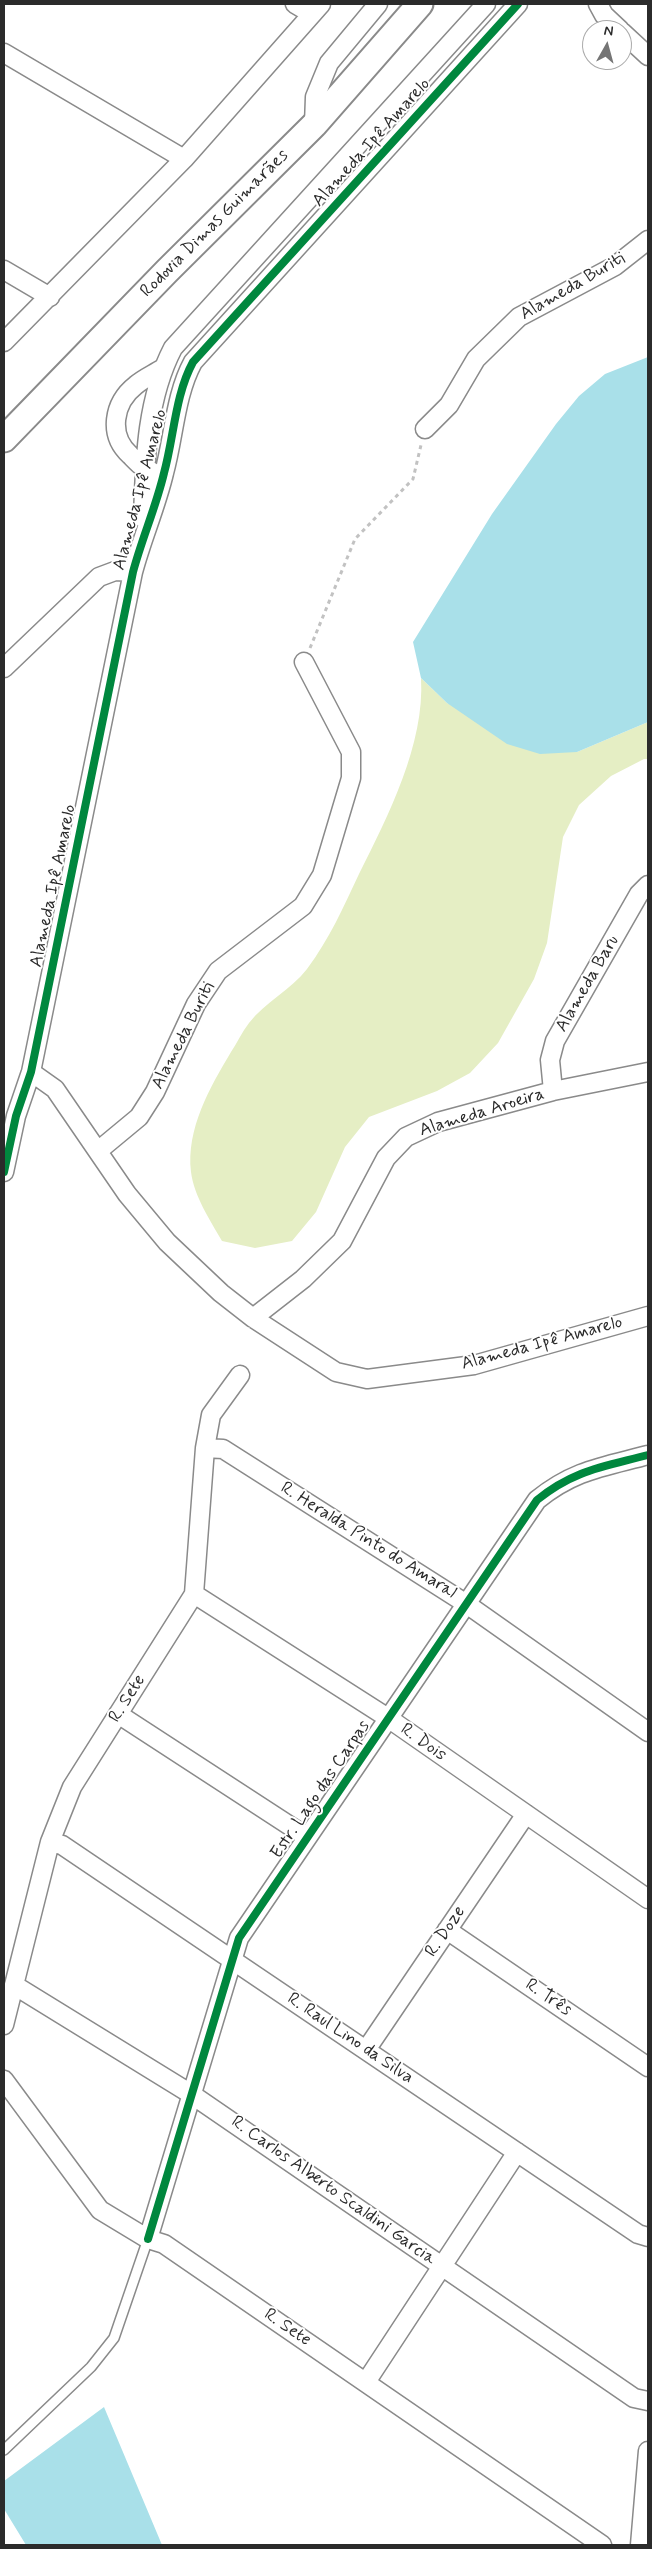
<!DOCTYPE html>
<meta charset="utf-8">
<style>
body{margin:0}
#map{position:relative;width:652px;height:2549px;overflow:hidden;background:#fff;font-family:Mynerve,sans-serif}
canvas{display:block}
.frame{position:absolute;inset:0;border:5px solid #2b2b2b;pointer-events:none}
.north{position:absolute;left:582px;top:20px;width:50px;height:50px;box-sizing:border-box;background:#fff;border:1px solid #aaa;border-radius:50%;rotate:7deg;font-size:14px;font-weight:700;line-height:20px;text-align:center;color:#2b2b2b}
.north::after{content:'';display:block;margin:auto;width:18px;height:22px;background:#757575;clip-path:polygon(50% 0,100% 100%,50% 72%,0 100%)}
</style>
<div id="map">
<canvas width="652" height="2549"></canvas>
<div class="frame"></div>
<div class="north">N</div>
</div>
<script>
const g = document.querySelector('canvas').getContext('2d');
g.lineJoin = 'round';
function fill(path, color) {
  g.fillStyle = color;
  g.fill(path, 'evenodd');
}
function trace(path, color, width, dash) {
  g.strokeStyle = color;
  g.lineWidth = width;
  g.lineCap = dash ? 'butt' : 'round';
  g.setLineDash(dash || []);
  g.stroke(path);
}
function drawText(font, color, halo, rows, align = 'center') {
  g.font = font + ' Mynerve,sans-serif';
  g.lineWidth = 4;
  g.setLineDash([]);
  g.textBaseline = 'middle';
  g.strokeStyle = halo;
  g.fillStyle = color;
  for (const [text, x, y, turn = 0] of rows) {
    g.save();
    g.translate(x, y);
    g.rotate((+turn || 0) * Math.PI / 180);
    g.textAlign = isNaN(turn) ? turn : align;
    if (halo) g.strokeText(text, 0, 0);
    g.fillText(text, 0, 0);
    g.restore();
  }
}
fill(new Path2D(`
 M421,678L447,703L577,752L648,722V759H644L611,776L579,805L563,837L547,943L534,979L498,1043L470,1073L437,1091L369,1117L345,1147L316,1212L292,1241L255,1248L222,1241C210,1220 194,1196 191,1172C186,1129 210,1087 231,1052C237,1043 242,1032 249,1023C265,1002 291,990 307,969C330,938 343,908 359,874C388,816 425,744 421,678Z`), '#e5eec4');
fill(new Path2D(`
 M648,357V722L577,752L540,754L507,744L447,703L421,678L413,642L492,514L556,424L579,396L605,374Z
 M104,2407L162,2545H26L4,2509V2481Z`), '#a9e0e9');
const lane = new Path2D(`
 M4,2450L91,2367L114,2338L148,2239`);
const street = new Path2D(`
 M295,4L312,14
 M598,4L604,15L620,30
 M622,32L648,56
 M4,53L184,159
 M314,125L315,97L329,63L378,4
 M4,270L50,297
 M4,342L184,159L321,4
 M425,429L449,405L476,359L519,317L615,266L648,240
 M151,471C142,468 137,462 130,455C108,435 113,403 136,385C144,378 154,374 163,368
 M143,518C145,461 146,400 173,348L486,4
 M4,668L99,577L115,571L133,572
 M31,1072L55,1089L127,1194L167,1242L221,1293L253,1318L336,1372L367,1379L474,1365L648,1316
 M553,1091L550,1060L555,1041L639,894L648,885
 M98,1151L139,1117L155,1092L196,1004L218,971L303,906L322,875L351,778V752L304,662
 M4,1172L16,1116L31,1072L133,572C142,538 156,507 164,473C174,437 175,395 193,362L518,4
 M253,1318L303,1279L342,1241L386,1158L406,1137L438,1122L553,1091L648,1072
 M205,1448L223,1449L465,1603L648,1732
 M194,1594L388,1718L648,1899
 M118,1714L307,1837
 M50,1842L62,1845L638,2234L648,2237
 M447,1930L648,2067
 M14,1985L191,2094L634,2398L648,2401
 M4,2025L50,1842L72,1787L194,1594L205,1448L211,1415L240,1375
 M366,2050L526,1814
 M4,2080L100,2210L148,2239L164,2244L602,2545
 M148,2239L239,1938L537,1500C574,1470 603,1467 648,1455
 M366,2382L517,2152
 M640,2545L648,2451`);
const secondary = new Path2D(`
 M4,439L167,271L314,125L420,4`);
trace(lane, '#8a8a8a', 12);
trace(street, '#8a8a8a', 21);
trace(secondary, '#8a8a8a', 29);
trace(new Path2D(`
 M310,648L355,539L413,479L421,445`), '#c2c2c2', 3, [4, 4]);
trace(lane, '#fff', 9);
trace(street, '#fff', 18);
trace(secondary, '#fff', 25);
trace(new Path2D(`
 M4,1172L16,1116L31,1072L133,572C142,538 156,507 164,473C174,437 175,395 193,362L518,4
 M148,2239L239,1938L537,1500C574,1470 603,1467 648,1455`), '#00873e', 8);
drawText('18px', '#2b2b2b', '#fff', [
 ["Alameda Ipê Amarelo",372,143,-48],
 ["Rodovia Dimas Guimarães",215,224,-45],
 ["Alameda Buriti",573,287,-30],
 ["Alameda Ipê Amarelo",141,490,-75],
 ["Alameda Ipê Amarelo",54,886,-78],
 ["Alameda Baru",588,984,-60],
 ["Alameda Buriti",184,1036,-63],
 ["Alameda Aroeira",482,1113,-17],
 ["Alameda Ipê Amarelo",542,1344,-15],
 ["R. Heralda Pinto do Amaral",368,1541,32],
 ["R. Sete",128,1699,-58],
 ["R. Dois",423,1743,35],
 ["Estr. Lago das Carpas",321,1790,-56],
 ["R. Doze",446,1932,-56],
 ["R. Três",548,1998,34],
 ["R. Raul Lino da Silva",350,2039,34],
 ["R. Carlos Alberto Scaldini Garcia",333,2191,35],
 ["R. Sete",287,2328,34]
]);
</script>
